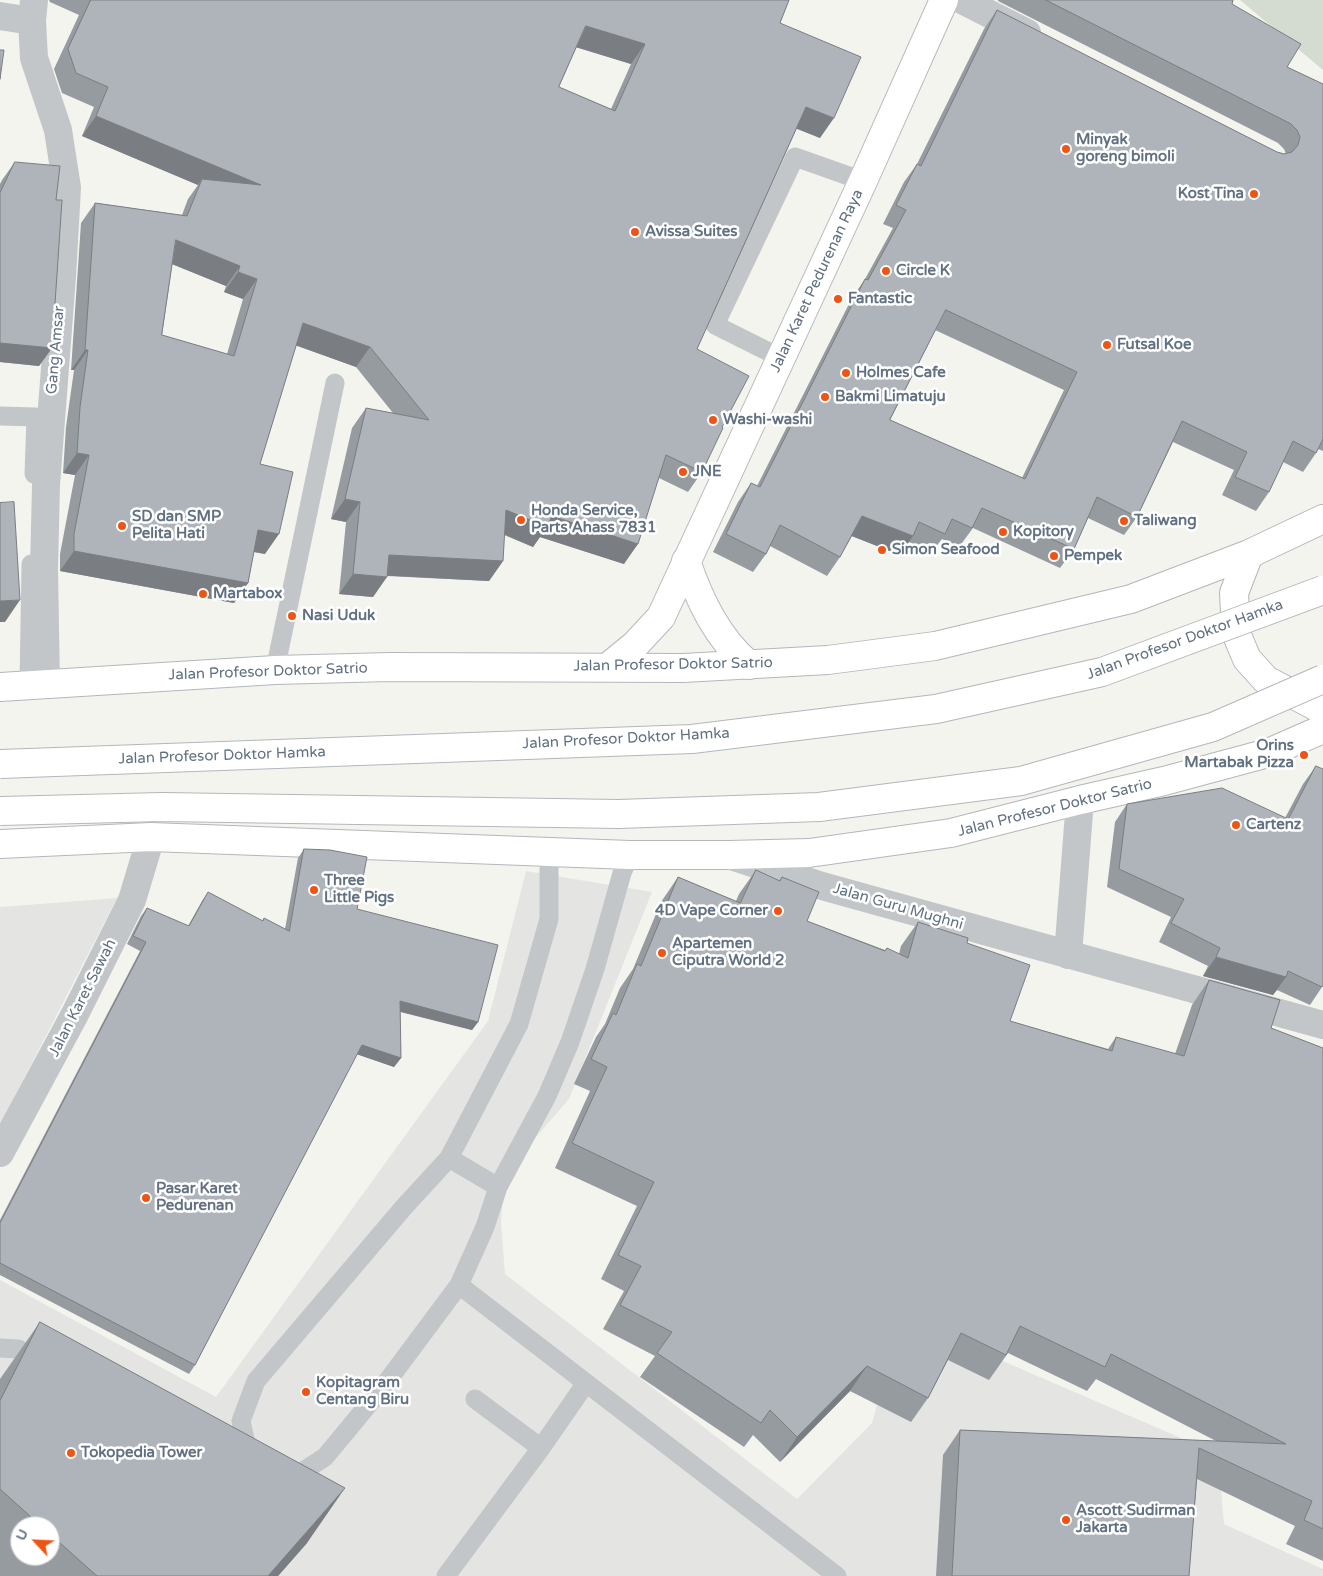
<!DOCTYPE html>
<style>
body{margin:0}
#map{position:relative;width:1323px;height:1576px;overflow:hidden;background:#f4f4ef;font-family:"Varela Round",sans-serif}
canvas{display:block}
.north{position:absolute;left:10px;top:1516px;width:50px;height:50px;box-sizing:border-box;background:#fff;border:1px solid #c0c6cd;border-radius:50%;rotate:295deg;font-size:14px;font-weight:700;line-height:20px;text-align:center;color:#617182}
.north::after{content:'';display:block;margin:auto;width:18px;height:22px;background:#ee5515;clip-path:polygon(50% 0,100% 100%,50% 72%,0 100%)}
</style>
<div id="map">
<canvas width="1323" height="1576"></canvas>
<div class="north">U</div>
</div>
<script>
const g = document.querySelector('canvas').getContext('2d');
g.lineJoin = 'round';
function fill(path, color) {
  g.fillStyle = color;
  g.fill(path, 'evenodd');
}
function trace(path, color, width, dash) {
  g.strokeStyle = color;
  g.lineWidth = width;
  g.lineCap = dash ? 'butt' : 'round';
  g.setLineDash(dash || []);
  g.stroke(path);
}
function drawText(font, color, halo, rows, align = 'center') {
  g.font = font + ' "Varela Round",sans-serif';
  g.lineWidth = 5;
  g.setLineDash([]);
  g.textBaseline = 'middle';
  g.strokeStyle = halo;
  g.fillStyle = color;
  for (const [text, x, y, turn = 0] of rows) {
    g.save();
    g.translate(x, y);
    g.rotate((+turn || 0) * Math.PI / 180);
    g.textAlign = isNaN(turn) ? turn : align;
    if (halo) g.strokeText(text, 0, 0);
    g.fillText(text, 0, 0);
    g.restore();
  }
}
fill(new Path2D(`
 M526,871L652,892L569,1099L505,1173L501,1222L505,1274L797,1499L872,1423L901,1317L1218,1454L1224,1524L1323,1569V1576H0V1280L216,1397L488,1021ZM20,1526H50V1556H20Z
 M117,898L0,1125V907Z`), '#e4e5e3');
fill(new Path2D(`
 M1240,0H1323V70Z`), '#d4dbd0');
const secondary = new Path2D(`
 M686,561C699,599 717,638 749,665
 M608,667L635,645L661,617L863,181L944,0`);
const primary = new Path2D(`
 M1249,554L1234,593L1236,633L1247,659L1266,680L1323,710
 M0,687L275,670L390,667L683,668L828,660L935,646L1131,599L1249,554L1323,519
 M0,844L151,837L630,855H729L809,853L951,833L1080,800L1164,781L1268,753L1323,729`);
trace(secondary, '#b5b9be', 30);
trace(primary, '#b3b7bb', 30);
trace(new Path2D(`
 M781,358L715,325L795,157L863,181
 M0,416L36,417L34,474
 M275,670L335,383
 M29,684L31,564
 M449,1158L498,1187
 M459,1285L837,1576
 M0,1348L18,1349L41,1361
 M475,1399L541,1448
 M249,1458L241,1421L256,1381L404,1207L449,1158L519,1024L549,919V869L552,851
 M286,1480L288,1481L325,1457L383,1387L459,1285L485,1227L498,1187L547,1096L570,1042L595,969L622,873L630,855
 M446,1576L541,1448L586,1383`), '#c3c6c9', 19);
trace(new Path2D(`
 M34,0L32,21L34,58L58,130L67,188L62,277L46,485L44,569L46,684
 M962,0L1027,33
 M0,16L32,21
 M731,856L822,886L1323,1025
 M1068,955L1080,800
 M0,1153L75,1014L132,900L151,837`), '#c3c6c9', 28);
trace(secondary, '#fff', 28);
trace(primary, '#fff', 28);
const primaryBridge = new Path2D(`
 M0,764L692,739L936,709L1102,672L1323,590
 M0,811L162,807L619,814L819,807L1021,781L1213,727L1323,679`);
trace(primaryBridge, '#b3b7bb', 30, []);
trace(primaryBridge, '#fff', 28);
fill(new Path2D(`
 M49,0H789L780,23L820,138L797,128L697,349L722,427L702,472L688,492L659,478L624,564L540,537L533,547L504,535L503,561L489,581L387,576L373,597L339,594L346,522L331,519L352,428L366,408L393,413L356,367L296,345L260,464L265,554L254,552L248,583L234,603L60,571V554L75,475L63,473L66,427L74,370H71L81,223L95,203L182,215L188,199L198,185L82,136L94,107L62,93L54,69L79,15L50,2ZM576,47L631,64L611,109L559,87ZM172,264L226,286L224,292L243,299L227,354L162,335Z
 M998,0H1233L1232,4L1287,67L1323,84V451L1318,449L1316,453L1303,472L1283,462L1269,492L1256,511L1222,495L1234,470L1173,442L1137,517L1124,535L1088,518L1074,549L1060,568L973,528L959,547L942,539L932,552L909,542L900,555L852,536L840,557L827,576L770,546L766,554L753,572L713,552L738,502L751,483L757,486L852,298L865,279L893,228L883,224L904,182L917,164L984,29L997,10L1277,152L1286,154L1284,149L1278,143L998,1ZM935,330L1064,390L1022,478L890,420Z
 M15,162L56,200L52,348L39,366L0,362V184L2,180Z
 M1316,766L1322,987L1310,1005L1277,990L1273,995L1203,976L1208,966L1159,942L1171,917L1107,887L1115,822L1127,804L1285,818L1303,784Z
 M304,849L357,909L478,1022L472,1030L400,1012L401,1058L394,1067L357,1054L195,1365L189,1374L0,1275V1220L140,951L127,944L141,916L147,908L188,926L202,901L208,892L262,921L264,918L285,929L298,858Z
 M756,870L779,881L782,877L807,921L885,950L887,948L899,954L901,946L918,922L967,943L1010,1021L1108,1049L1116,1037L1175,1054L1192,1005L1209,980L1271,1028L1323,1048V1561L1286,1544L1295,1526L1197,1479L1189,1576H936L943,1455L960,1430L1216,1441L1096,1379L1087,1391L1008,1353L989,1380L948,1360L928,1398L911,1422L850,1391L780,1462L753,1435L744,1447L640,1377L655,1356L603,1329L624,1291L601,1279L637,1206L555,1168L590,1091L574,1084L596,1037L605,1024L620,988L633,969L661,902L678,877L736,901L739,894Z
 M40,1322L307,1543L278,1576H0V1379ZM20,1526H50V1556H20Z`), '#969ba0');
fill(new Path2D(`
 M586,26L645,44L631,64L572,46Z
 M806,107L834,118L820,138L792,127Z
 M96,116L261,185L202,179L198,185L82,136Z
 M176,240L240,266L226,286L162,260Z
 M238,272L257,279L243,299L224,292Z
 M303,323L370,347L356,367L289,343Z
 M0,343L52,348L39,366L0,362Z
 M85,350H88L74,370H71Z
 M77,453L89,455L75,475L63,473Z
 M345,499L360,502L346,522L331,519Z
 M506,510L552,516L638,544L624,564L540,537L533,547L492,529Z
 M862,516L913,536L900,555L849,535Z
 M258,530L279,534L265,554L244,550Z
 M74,551L248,583L234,603L60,571Z
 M389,555L503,561L489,581L375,575Z
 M353,574L387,577L373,597L339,594Z
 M20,600L5,622H0V601Z
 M1216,957L1286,977L1273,995L1203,976Z
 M400,1001L478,1022L472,1030L394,1010Z
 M362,1045L401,1058L394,1067L356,1054Z
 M867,1366L850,1391L780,1462L797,1437Z
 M345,1488L307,1543L278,1576H268Z`), '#7a7e82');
const building = new Path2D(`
 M91,0H789L780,23L861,57L834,118L806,107L697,349L749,376L722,427L723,428L702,472L666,455L638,544L552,516L547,527L506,510L503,561L389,555L387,577L353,574L360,502L345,499L366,408L429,420L370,347L303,323L260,464L293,472L279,534L258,530L248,583L74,551V534L89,455L77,453L80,407L88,350H85L95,203L187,216L202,179L261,185L96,116L108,87L76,73L68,49ZM586,26L645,44L615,111L559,87ZM176,240L240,266L238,272L257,279L234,356L162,335Z
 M1046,0H1233L1232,4L1301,44L1287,67L1323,84V439L1316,453L1293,441L1269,492L1235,477L1247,452L1182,421L1137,517L1097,497L1074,549L982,508L972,528L952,519L945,534L919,522L913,536L862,516L840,557L780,525L766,554L726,534L751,483L760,487L865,279L868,280L906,210L896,205L917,164L921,166L997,10L1277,152L1284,154L1292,152L1298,145L1300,137L1297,130L1291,124ZM946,310L1077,372L1025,479L890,420Z
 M0,50H4L0,79Z
 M15,162L60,166L56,200H62L52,348L0,343V193Z
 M14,502L20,600L0,601V503Z
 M1316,766L1323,769V985L1322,987L1288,971L1286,977L1216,957L1220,948L1171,923L1184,899L1119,869L1127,804L1222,788L1288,819Z
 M304,849L330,850L367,857L357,909L498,945L478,1022L400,1001L401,1058L362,1045L195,1365L0,1263V1223L146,942L133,936L147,908L189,926L208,892L263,921L264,918L289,931Z
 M756,870L780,881L782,877L819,892L807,921L885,951L887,948L908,958L918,922L968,938L967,943L1030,965L1010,1021L1112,1051L1116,1037L1184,1056L1209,980L1280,1000L1271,1028L1323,1048V1529L1304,1520L1312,1501L1199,1448L1189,1576H952L960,1430L1286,1444L1111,1354L1105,1367L1020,1326L1006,1355L961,1333L928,1398L867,1366L797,1437L770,1410L761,1423L657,1353L672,1332L620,1305L641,1266L618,1255L654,1182L572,1143L607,1067L591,1059L613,1013L616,1015L637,964L641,966L678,877L740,903Z
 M40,1322L345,1488L268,1576H97L50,1534V1526H41L0,1489V1401Z`);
fill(building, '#aeb4ba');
trace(building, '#7a7e82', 1);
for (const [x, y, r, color] of [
 [1066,149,5,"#ee5515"],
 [1254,194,5,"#ee5515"],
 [635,232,5,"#ee5515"],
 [886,271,5,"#ee5515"],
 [838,299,5,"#ee5515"],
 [1107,345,5,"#ee5515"],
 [846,373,5,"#ee5515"],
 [825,397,5,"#ee5515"],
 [713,420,5,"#ee5515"],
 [683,472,5,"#ee5515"],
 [521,520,5,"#ee5515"],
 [1124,521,5,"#ee5515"],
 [122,526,5,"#ee5515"],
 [1003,532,5,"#ee5515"],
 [882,550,5,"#ee5515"],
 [1054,556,5,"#ee5515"],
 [203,594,5,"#ee5515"],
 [292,616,5,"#ee5515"],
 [1304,755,5,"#ee5515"],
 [1236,825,5,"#ee5515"],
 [314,890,5,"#ee5515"],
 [778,911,5,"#ee5515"],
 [662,953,5,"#ee5515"],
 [146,1198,5,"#ee5515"],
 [306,1392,5,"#ee5515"],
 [71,1453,5,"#ee5515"],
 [1066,1520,5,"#ee5515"]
]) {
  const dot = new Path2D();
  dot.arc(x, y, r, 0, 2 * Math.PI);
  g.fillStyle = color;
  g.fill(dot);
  trace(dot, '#fff', 2);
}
drawText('bold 15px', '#617182', '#fff', [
 ["Minyak",1076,140],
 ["goreng bimoli",1076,157],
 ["Kost Tina",1244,194,"right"],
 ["Avissa Suites",645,232],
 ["Circle K",896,271],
 ["Fantastic",848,299],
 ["Futsal Koe",1117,345],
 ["Holmes Cafe",856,373],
 ["Bakmi Limatuju",835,397],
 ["Washi-washi",723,420],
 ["JNE",693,472],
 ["Honda Service,",531,511],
 ["Parts Ahass 7831",531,528],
 ["SD dan SMP",132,517],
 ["Pelita Hati",132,534],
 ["Taliwang",1134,521],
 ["Kopitory",1013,532],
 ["Simon Seafood",892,550],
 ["Pempek",1064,556],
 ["Martabox",213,594],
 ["Nasi Uduk",302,616],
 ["Orins",1294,746,"right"],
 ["Martabak Pizza",1294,763,"right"],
 ["Cartenz",1246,825],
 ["Three",324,881],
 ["Little Pigs",324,898],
 ["4D Vape Corner",768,911,"right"],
 ["Apartemen",672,944],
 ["Ciputra World 2",672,961],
 ["Pasar Karet",156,1189],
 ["Pedurenan",156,1206],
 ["Kopitagram",316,1383],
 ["Centang Biru",316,1400],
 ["Tokopedia Tower",81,1453],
 ["Ascott Sudirman",1076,1511],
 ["Jakarta",1076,1528]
], 'left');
drawText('15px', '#617182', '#fff', [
 ["Jalan Karet Pedurenan Raya",817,281,-65],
 ["Gang Amsar",56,350,-85],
 ["Jalan Profesor Doktor Hamka",1185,640,-20],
 ["Jalan Profesor Doktor Satrio",673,665,-1],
 ["Jalan Profesor Doktor Satrio",268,672,-2],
 ["Jalan Profesor Doktor Hamka",626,739,-3],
 ["Jalan Profesor Doktor Hamka",222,756,-2],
 ["Jalan Profesor Doktor Satrio",1055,808,-14],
 ["Jalan Guru Mughni",898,907,16],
 ["Jalan Karet Sawah",83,998,-63]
]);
</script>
